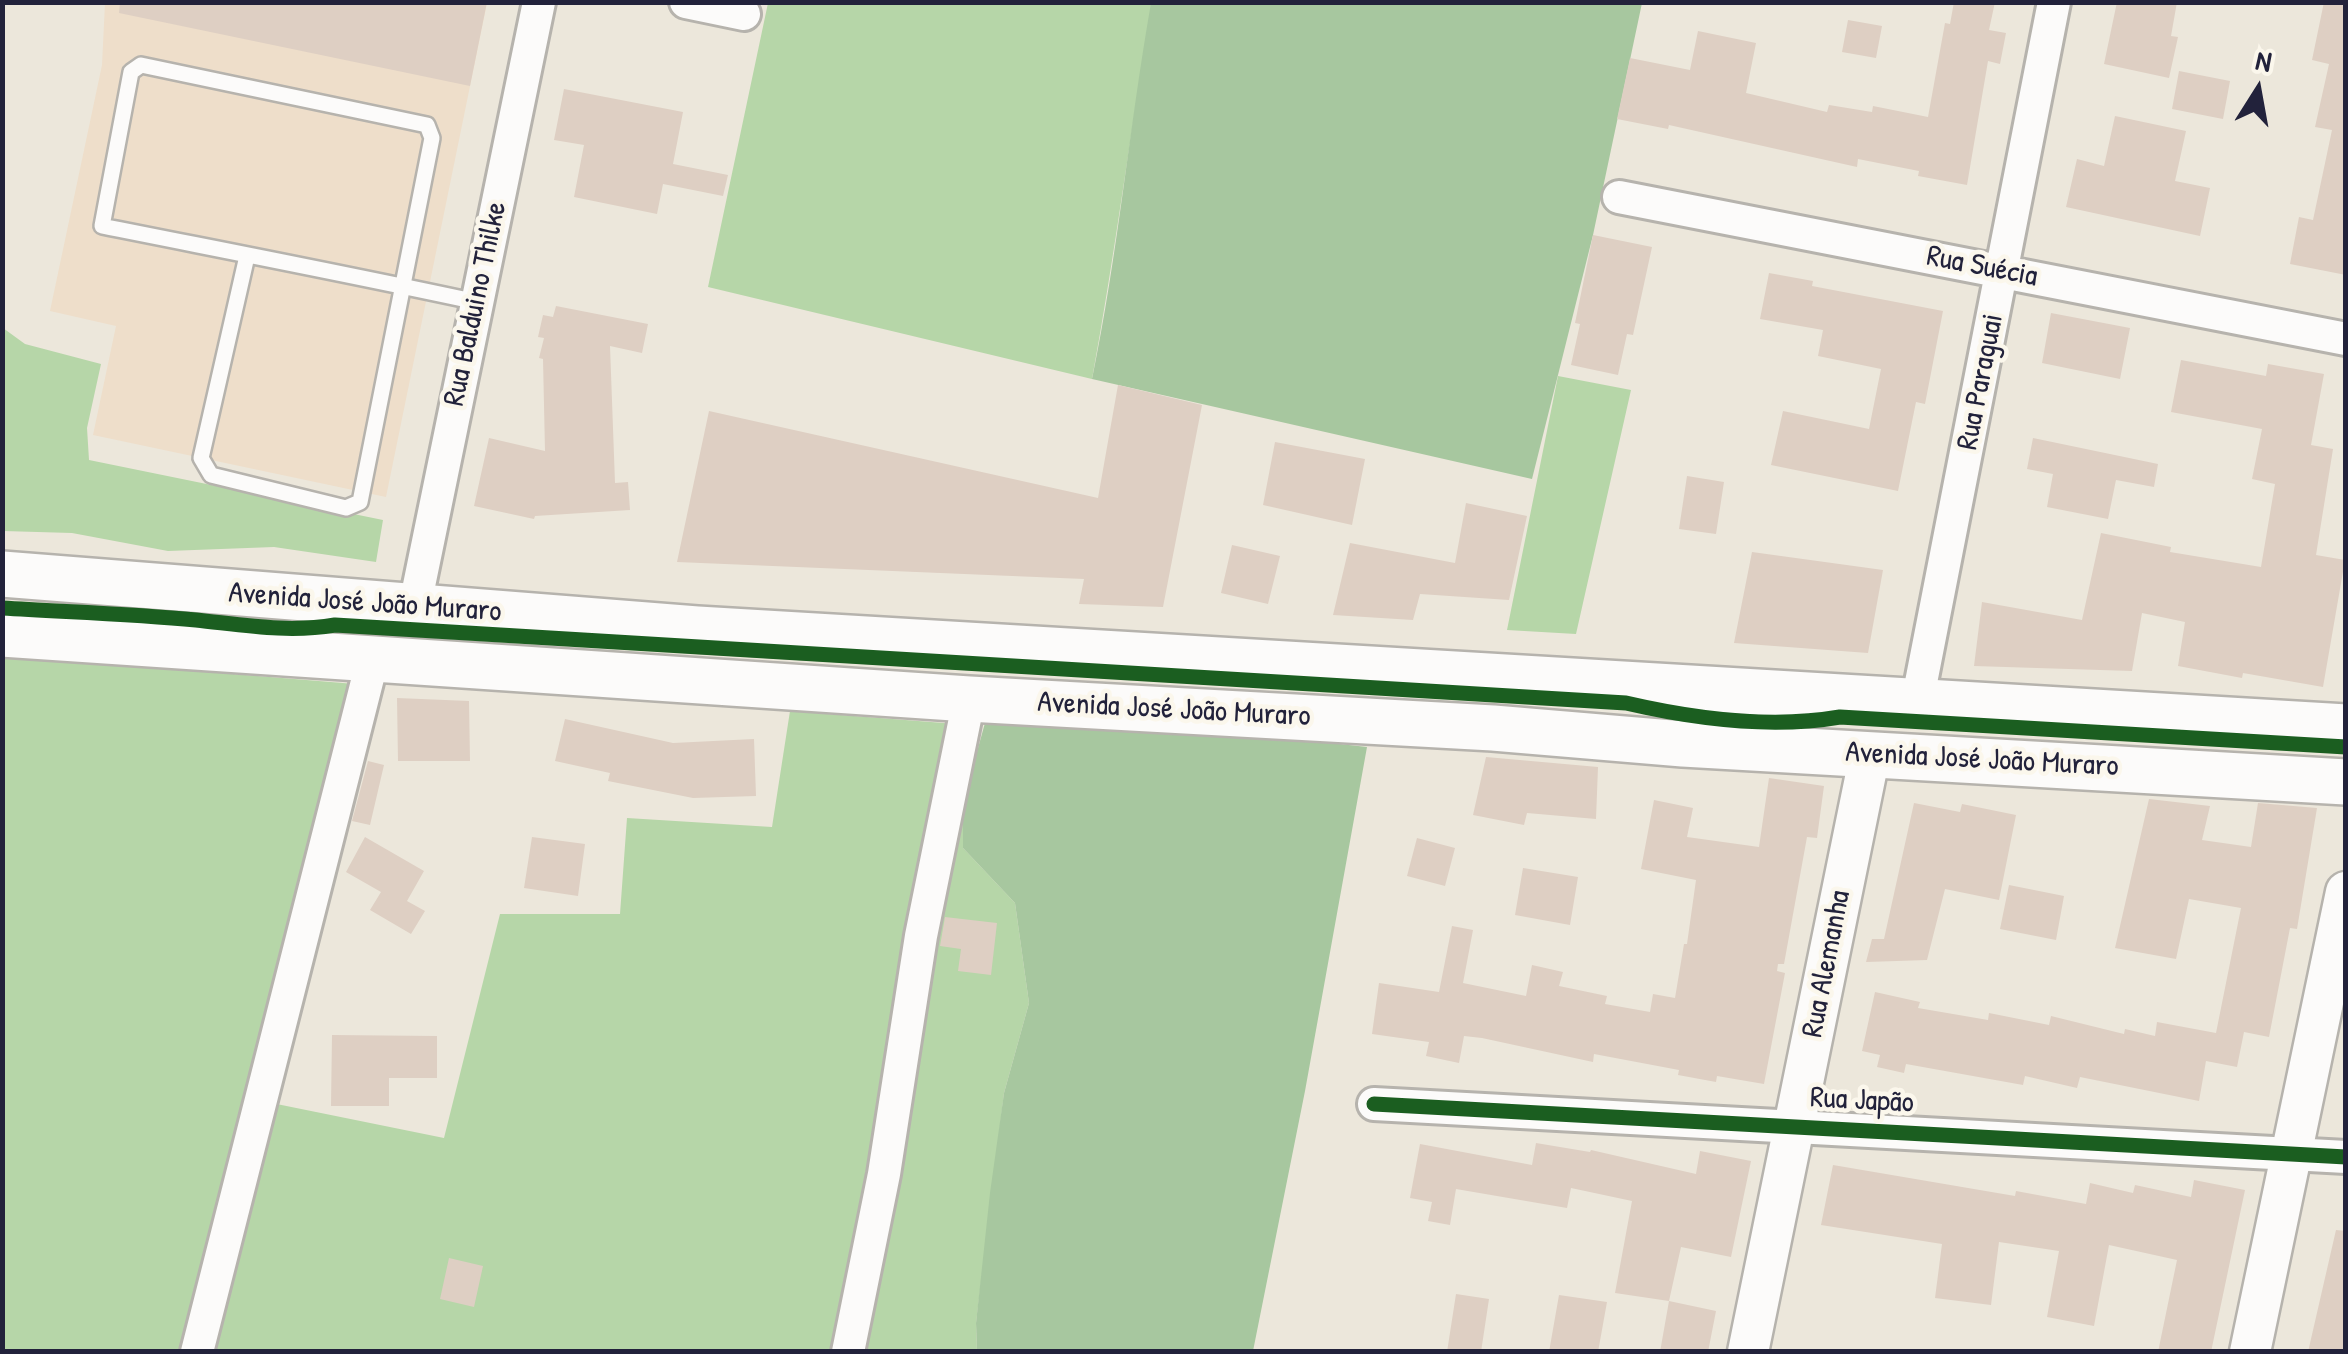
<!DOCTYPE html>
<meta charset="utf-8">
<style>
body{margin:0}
#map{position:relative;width:2348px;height:1354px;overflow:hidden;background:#ece7db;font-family:"Patrick Hand",sans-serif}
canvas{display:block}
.frame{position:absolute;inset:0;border:5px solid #22223b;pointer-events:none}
.north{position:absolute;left:2208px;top:40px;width:100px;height:100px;-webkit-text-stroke:8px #fbf7ec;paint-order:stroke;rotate:11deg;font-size:28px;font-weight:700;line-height:40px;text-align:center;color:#22223b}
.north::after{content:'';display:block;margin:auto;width:35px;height:45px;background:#22223b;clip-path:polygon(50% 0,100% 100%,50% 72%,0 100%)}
</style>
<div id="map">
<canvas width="2348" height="1354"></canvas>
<div class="frame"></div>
<div class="north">N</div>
</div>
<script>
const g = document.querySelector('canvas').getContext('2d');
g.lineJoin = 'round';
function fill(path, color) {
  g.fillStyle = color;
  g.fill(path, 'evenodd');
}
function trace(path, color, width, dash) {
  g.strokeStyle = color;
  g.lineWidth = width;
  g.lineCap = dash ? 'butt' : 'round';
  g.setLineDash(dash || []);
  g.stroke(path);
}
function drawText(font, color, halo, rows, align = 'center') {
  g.font = font + ' "Patrick Hand",sans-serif';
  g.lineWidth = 9;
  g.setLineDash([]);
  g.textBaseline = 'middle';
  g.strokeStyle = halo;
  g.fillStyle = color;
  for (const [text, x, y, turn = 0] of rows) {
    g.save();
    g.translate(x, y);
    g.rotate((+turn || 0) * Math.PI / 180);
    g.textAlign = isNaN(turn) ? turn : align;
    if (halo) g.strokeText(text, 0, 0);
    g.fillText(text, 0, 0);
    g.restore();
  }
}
fill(new Path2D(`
 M105,3H487L386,497L93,435L116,326L50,311L102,65Z`), '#eedeca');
fill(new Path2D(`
 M768,3H1152C1131,128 1115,254 1092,379L708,287Z
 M3,328L25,344L101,364L87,428L89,460L383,520L376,562L274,547L168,551L72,533L3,531Z
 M1558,376L1631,390L1576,634L1507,630Z
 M2,655L355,684L252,1099L444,1138L500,914H620L627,818L772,827L790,711L982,726L963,802V848L1015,903L1029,1003L1004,1093L976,1323L977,1351H3Z`), '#b6d6a8');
fill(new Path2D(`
 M1151,3H1642L1593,235L1532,479L1092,379C1118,255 1129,128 1151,3Z
 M990,705L1367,747L1305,1091L1253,1351H977L976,1323L990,1193L1004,1093L1029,1003L1015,903L963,848V802Z`), '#a7c79f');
fill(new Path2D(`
 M120,2H487L470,86L119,13Z
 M1954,2H1995L1989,30L2006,33L2000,64L1988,61L1967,185L1918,176L1919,171L1858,159L1857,167L1669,125L1668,129L1617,119L1630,58L1690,70L1698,31L1756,43L1746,93L1827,112L1829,105L1872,112L1873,106L1928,117L1945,23L1950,24Z
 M2117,2H2177L2171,36L2178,37L2169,78L2104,64Z
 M2324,2H2346V275L2290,264L2299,217L2313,220L2332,130L2315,127L2329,64L2312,60Z
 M1848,20L1882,26L1876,58L1842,52Z
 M2179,71L2230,81L2223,119L2172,109Z
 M564,89L683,112L673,164L728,175L723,196L663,184L657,214L574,197L584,145L554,140Z
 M2115,116L2186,131L2175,181L2210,188L2200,236L2066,207L2077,159L2104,166Z
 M1593,235L1652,247L1633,335L1627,334L1618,375L1571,365L1580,324L1575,323Z
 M1769,273L1813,281L1812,286L1943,311L1925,404L1916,402L1898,491L1771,465L1783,411L1869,429L1881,369L1818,356L1823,330L1760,319Z
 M556,306L648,324L642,353L610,346L615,483L628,482L630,510L535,516L534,519L474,506L489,438L545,451L543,359L539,358L544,338L538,337L543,315L553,317Z
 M2051,313L2130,328L2120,379L2042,363Z
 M2181,360L2266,376L2268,364L2324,374L2311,445L2333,449L2316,555L2345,560L2323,687L2243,673L2242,678L2178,666L2185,622L2142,613L2132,671L1974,666L1982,602L2082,620L2101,533L2171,547L2170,552L2261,567L2275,484L2252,479L2262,429L2171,412Z
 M1118,385L1202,405L1163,607L1079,604L1084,579L677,562L709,411L1098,498Z
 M2033,438L2158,464L2154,487L2116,480L2108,519L2047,507L2053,474L2027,469Z
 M1275,442L1365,459L1352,525L1263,505Z
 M1687,476L1724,482L1716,534L1679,529Z
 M1466,503L1527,516L1509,600L1420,594L1413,620L1333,615L1350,543L1455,563Z
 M1232,545L1280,556L1268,604L1221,593Z
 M1752,552L1883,570L1868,653L1734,643Z
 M397,698L469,701L470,761H398Z
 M565,719L673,743L754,739L756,796L693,798L608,781L610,773L555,761Z
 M1486,757L1598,767L1596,819L1527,813L1524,825L1473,815Z
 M368,761L384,765L370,825L352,821Z
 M1769,778L1824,786L1817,838L1807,837L1784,964H1778L1777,971L1785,973L1764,1084L1717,1076L1716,1082L1678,1075L1679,1070L1594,1054L1593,1062L1482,1038L1464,1036L1459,1063L1426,1056L1429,1042L1372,1034L1379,983L1439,992L1452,926L1473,930L1463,983L1526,996L1532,965L1563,972L1559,986L1607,996L1605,1004L1650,1012L1653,994L1675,998L1684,944H1687L1696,880L1641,869L1654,800L1693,808L1687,837L1759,847Z
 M2149,799L2210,806L2202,840L2251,847L2258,803L2317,808L2297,929L2290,928L2269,1037L2244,1032L2237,1067L2206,1061L2199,1101L2080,1077L2077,1088L2025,1076L2023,1085L1906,1064L1904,1073L1877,1067L1880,1055L1862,1051L1875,992L1920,1002L1918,1008L1988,1020L1989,1013L2049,1025L2051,1016L2124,1034L2125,1029L2155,1036L2157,1022L2216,1033L2241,908L2189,899L2176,959L2115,948Z
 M1914,803L1960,812L1962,804L2016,815L1999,900L1945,889L1927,960L1866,962L1872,939H1884Z
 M365,837L424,871L407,901L425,911L411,934L370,910L381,892L346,872Z
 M532,837L585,844L578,896L524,888Z
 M1417,838L1455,848L1445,886L1407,876Z
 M1523,868L1578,877L1570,925L1515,915Z
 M2009,885L2064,896L2056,940L2000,929Z
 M945,917L997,923L991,975L958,971L961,949L940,946Z
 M332,1035L437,1036V1078H389V1106H331Z
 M1536,1143L1590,1152L1591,1150L1696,1174L1700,1151L1751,1161L1731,1257L1681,1247L1669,1301L1615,1293L1632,1201L1571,1188L1567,1208L1456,1189L1450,1225L1428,1221L1432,1202L1410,1198L1420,1144L1532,1165Z
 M1833,1165L2015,1196L2016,1191L2086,1204L2090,1183L2133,1193L2135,1185L2191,1197L2194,1180L2245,1190L2211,1352H2158L2177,1260L2109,1245L2094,1326L2047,1317L2059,1251L1999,1242L1991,1305L1935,1298L1942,1244L1821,1225Z
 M2336,1230L2346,1231V1352H2308Z
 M449,1258L483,1266L474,1307L440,1299Z
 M1456,1294L1489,1299L1481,1352H1447Z
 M1559,1295L1607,1302L1598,1352H1549Z
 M1669,1301L1716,1311L1708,1352H1660Z`), '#decfc3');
const service = new Path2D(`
 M247,256L201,458L211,475L346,508L360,502L432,138L427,125L141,65L131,72L102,226C227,251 352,275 477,302`);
const minor = new Path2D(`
 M686,2L744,14
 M1619,197L2346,339
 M415,605L539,2
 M1917,703L2054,2
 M1374,1104L2346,1157
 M197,1352L373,658
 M848,1352L884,1174L921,936L969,699`);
const tertiary = new Path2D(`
 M1748,1352L1870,754
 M2250,1352L2346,892`);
const secondary = new Path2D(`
 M2,574L697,629L2346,727
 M2,634L969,699L1493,728L1683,744L2346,782`);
trace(service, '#b6b3ad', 20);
trace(minor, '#b6b3ad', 38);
trace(tertiary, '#b6b3ad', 45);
trace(secondary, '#b6b3ad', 50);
trace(service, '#fcfbfa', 15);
trace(minor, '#fcfbfa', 32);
trace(tertiary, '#fcfbfa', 40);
trace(secondary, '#fcfbfa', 45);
trace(new Path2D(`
 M2,608C67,612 132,614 196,620C244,625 288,633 335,625L1626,703C1695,719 1770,729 1840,717L2346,747
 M1374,1104L2346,1157`), '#1b5e20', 15);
drawText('30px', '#22223b', '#fbf7ec', [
 ["Rua Suécia",1982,267,11],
 ["Rua Balduino Thilke",476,304,-78],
 ["Rua Paraguai",1981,382,-79],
 ["Avenida José João Muraro",365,603,4],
 ["Avenida José João Muraro",1174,710,3],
 ["Avenida José João Muraro",1982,760,3],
 ["Rua Alemanha",1827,964,-79],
 ["Rua Japão",1862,1101,3]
]);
</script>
